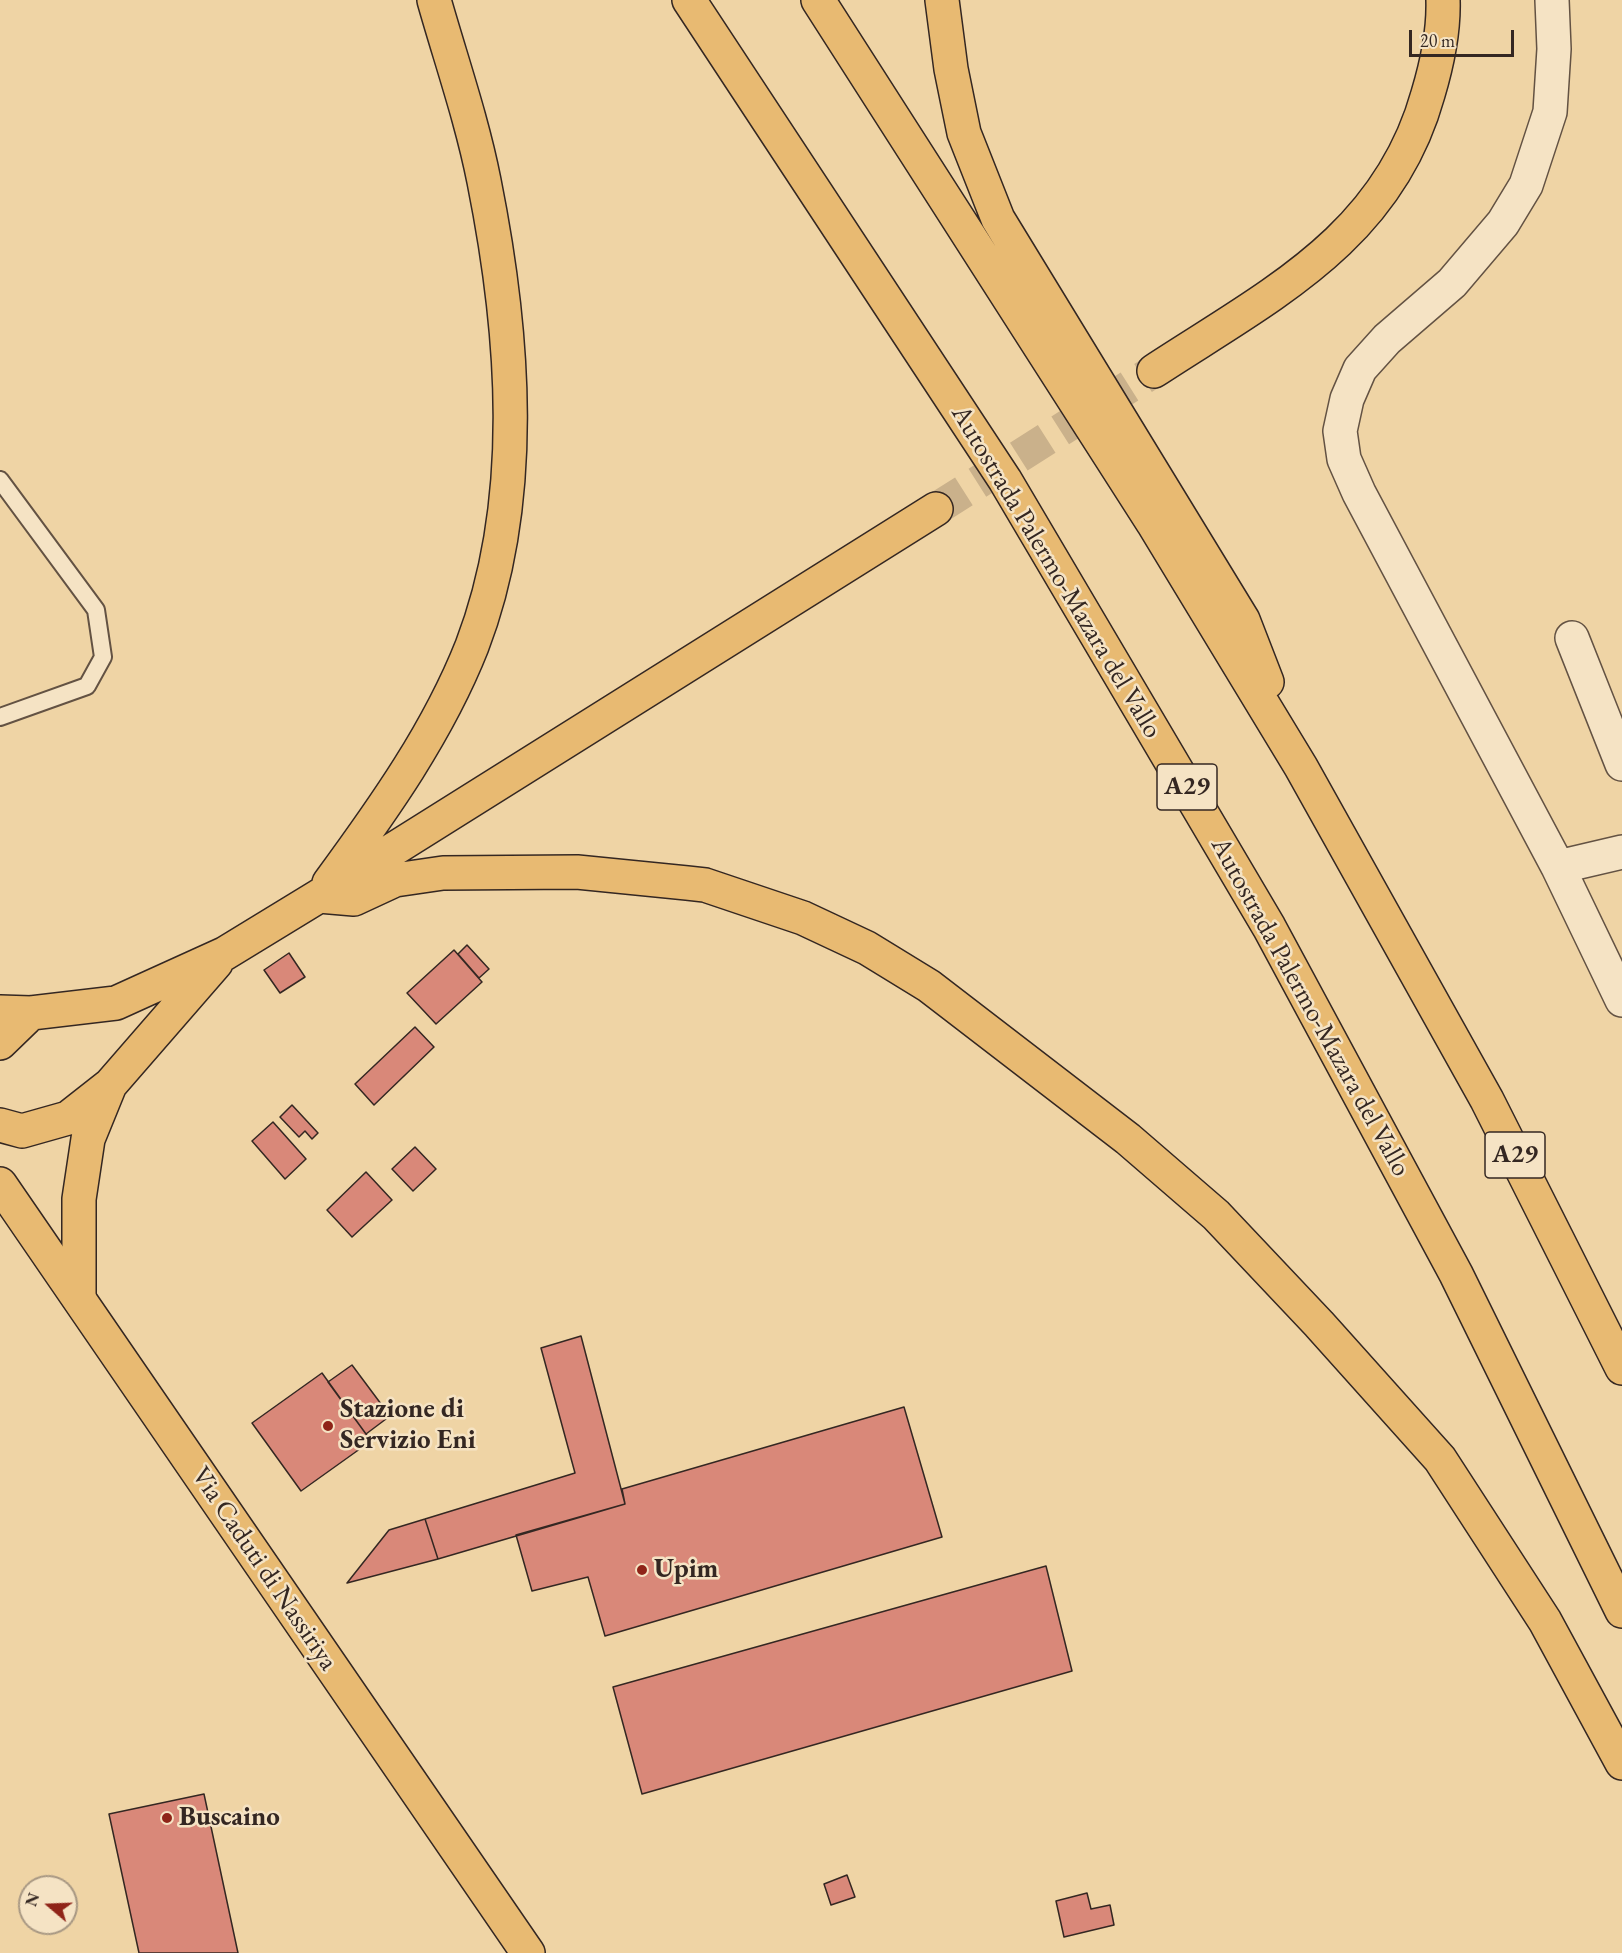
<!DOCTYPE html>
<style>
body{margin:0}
#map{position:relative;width:1622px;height:1953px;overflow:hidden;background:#efd4a5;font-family:"EB Garamond",serif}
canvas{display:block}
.north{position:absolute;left:18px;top:1875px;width:60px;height:60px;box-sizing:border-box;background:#f5e3c4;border:2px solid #a89883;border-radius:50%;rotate:289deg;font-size:16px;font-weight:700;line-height:24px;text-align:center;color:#342722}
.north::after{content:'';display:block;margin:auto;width:21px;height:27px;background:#8f2418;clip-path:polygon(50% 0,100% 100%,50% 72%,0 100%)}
.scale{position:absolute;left:1409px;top:30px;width:105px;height:27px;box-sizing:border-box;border:3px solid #342722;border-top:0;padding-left:8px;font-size:18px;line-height:21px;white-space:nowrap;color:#342722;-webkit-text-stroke:4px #f5e3c4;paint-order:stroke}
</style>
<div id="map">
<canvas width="1622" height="1953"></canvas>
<div class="north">N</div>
<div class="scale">20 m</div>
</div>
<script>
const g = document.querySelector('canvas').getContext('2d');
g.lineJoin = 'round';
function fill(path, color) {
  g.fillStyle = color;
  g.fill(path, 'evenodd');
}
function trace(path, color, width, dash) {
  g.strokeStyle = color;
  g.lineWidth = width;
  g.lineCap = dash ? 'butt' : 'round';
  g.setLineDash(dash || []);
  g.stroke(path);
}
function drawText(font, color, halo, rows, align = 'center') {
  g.font = font + ' "EB Garamond",serif';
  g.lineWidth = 5;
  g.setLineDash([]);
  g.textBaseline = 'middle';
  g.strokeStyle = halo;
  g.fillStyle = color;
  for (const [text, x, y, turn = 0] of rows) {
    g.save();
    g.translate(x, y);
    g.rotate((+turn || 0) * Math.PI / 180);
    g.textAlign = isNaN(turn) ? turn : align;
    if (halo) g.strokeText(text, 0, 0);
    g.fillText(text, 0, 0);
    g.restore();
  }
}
const building = new Path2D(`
 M467,945L489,969L479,978L458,954Z
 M454,950L482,982L436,1024L407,993Z
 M289,953L305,977L280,993L264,970Z
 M415,1027L434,1047L374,1105L355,1084Z
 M292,1105L318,1133L312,1139L305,1131L299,1137L280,1117Z
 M273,1122L306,1159L285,1179L252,1141Z
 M415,1147L436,1169L413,1191L392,1169Z
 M366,1172L392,1200L352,1237L327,1210Z
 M581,1336L625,1504L438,1559L425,1519L575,1473L541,1348Z
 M352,1365L390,1416L366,1434L328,1382Z
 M322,1373L371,1441L301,1491L252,1423Z
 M904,1407L942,1537L605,1636L588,1577L532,1591L516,1535L625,1504L622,1489Z
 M425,1519L438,1559L347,1583L389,1530Z
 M1046,1566L1072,1671L642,1794L613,1687Z
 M204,1794L238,1953H139L109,1814Z
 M847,1875L855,1897L831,1905L824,1884Z
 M1087,1893L1091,1909L1110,1905L1114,1925L1064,1937L1056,1901Z`);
fill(building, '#d98879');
trace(building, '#342722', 1.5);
trace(new Path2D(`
 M936,509L1154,371`), '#cab18b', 33, [33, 16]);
const lane = new Path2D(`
 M0,480L96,610L103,657L87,686L0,717`);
const street = new Path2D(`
 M1552,0L1554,49L1550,112L1526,185L1503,223L1452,283L1387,339L1360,369L1347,399L1340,431L1344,459L1359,493L1558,867L1622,1000
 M1572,638L1622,764
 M1558,867L1622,852`);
const primary = new Path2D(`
 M0,1184L528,1953`);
const highway = new Path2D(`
 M689,0L1005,480L1269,927L1456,1274L1622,1611
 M818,0L1153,523L1301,767L1487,1100L1622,1368
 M942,0L951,69L964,133L998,219L1243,620L1267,682
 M1154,371C1270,295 1388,238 1428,94C1437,64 1444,32 1443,0
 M329,883C384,808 438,732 472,646C528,500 514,331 484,181C472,120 451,60 434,0
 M319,896L354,899L395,880L443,873L577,872L687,883L705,885L803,918L867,948L929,986L1128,1139L1216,1215L1319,1324L1440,1459L1545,1621L1622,1763
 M0,1012L31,1013L116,1003L224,954L319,896L936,509
 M0,1043L31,1013
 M0,1125L22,1131L68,1118L110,1085
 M79,1298V1199L88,1139L110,1085L216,963`);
trace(lane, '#635243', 20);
trace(street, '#635243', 36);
trace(primary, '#342722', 36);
trace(highway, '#342722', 36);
trace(lane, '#f5e3c4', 16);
trace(street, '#f5e3c4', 33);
trace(primary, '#e8ba72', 33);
trace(highway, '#e8ba72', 33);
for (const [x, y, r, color] of [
 [328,1426,6,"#8f2418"],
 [642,1570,6,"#8f2418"],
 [167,1818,6,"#8f2418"]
]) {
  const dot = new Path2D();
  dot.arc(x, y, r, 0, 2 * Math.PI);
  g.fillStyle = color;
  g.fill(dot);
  trace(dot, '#f5e3c4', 2);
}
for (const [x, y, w] of [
 [1187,787,60],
 [1515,1155,60]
]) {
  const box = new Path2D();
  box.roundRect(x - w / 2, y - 23, w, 46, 4.5);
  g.fillStyle = '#f5e3c4';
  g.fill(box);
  trace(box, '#342722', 1.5);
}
drawText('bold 26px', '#342722', null, [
 ["A29",1187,787],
 ["A29",1515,1155]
]);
drawText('27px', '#342722', '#f5e3c4', [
 ["Autostrada Palermo-Mazara del Vallo",1056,572,59],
 ["Autostrada Palermo-Mazara del Vallo",1310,1007,61],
 ["Via Caduti di Nassiriya",264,1569,56]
]);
drawText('bold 27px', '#342722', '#f5e3c4', [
 ["Stazione di",340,1410],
 ["Servizio Eni",340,1441],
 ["Upim",654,1570],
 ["Buscaino",179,1818]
], 'left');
</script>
